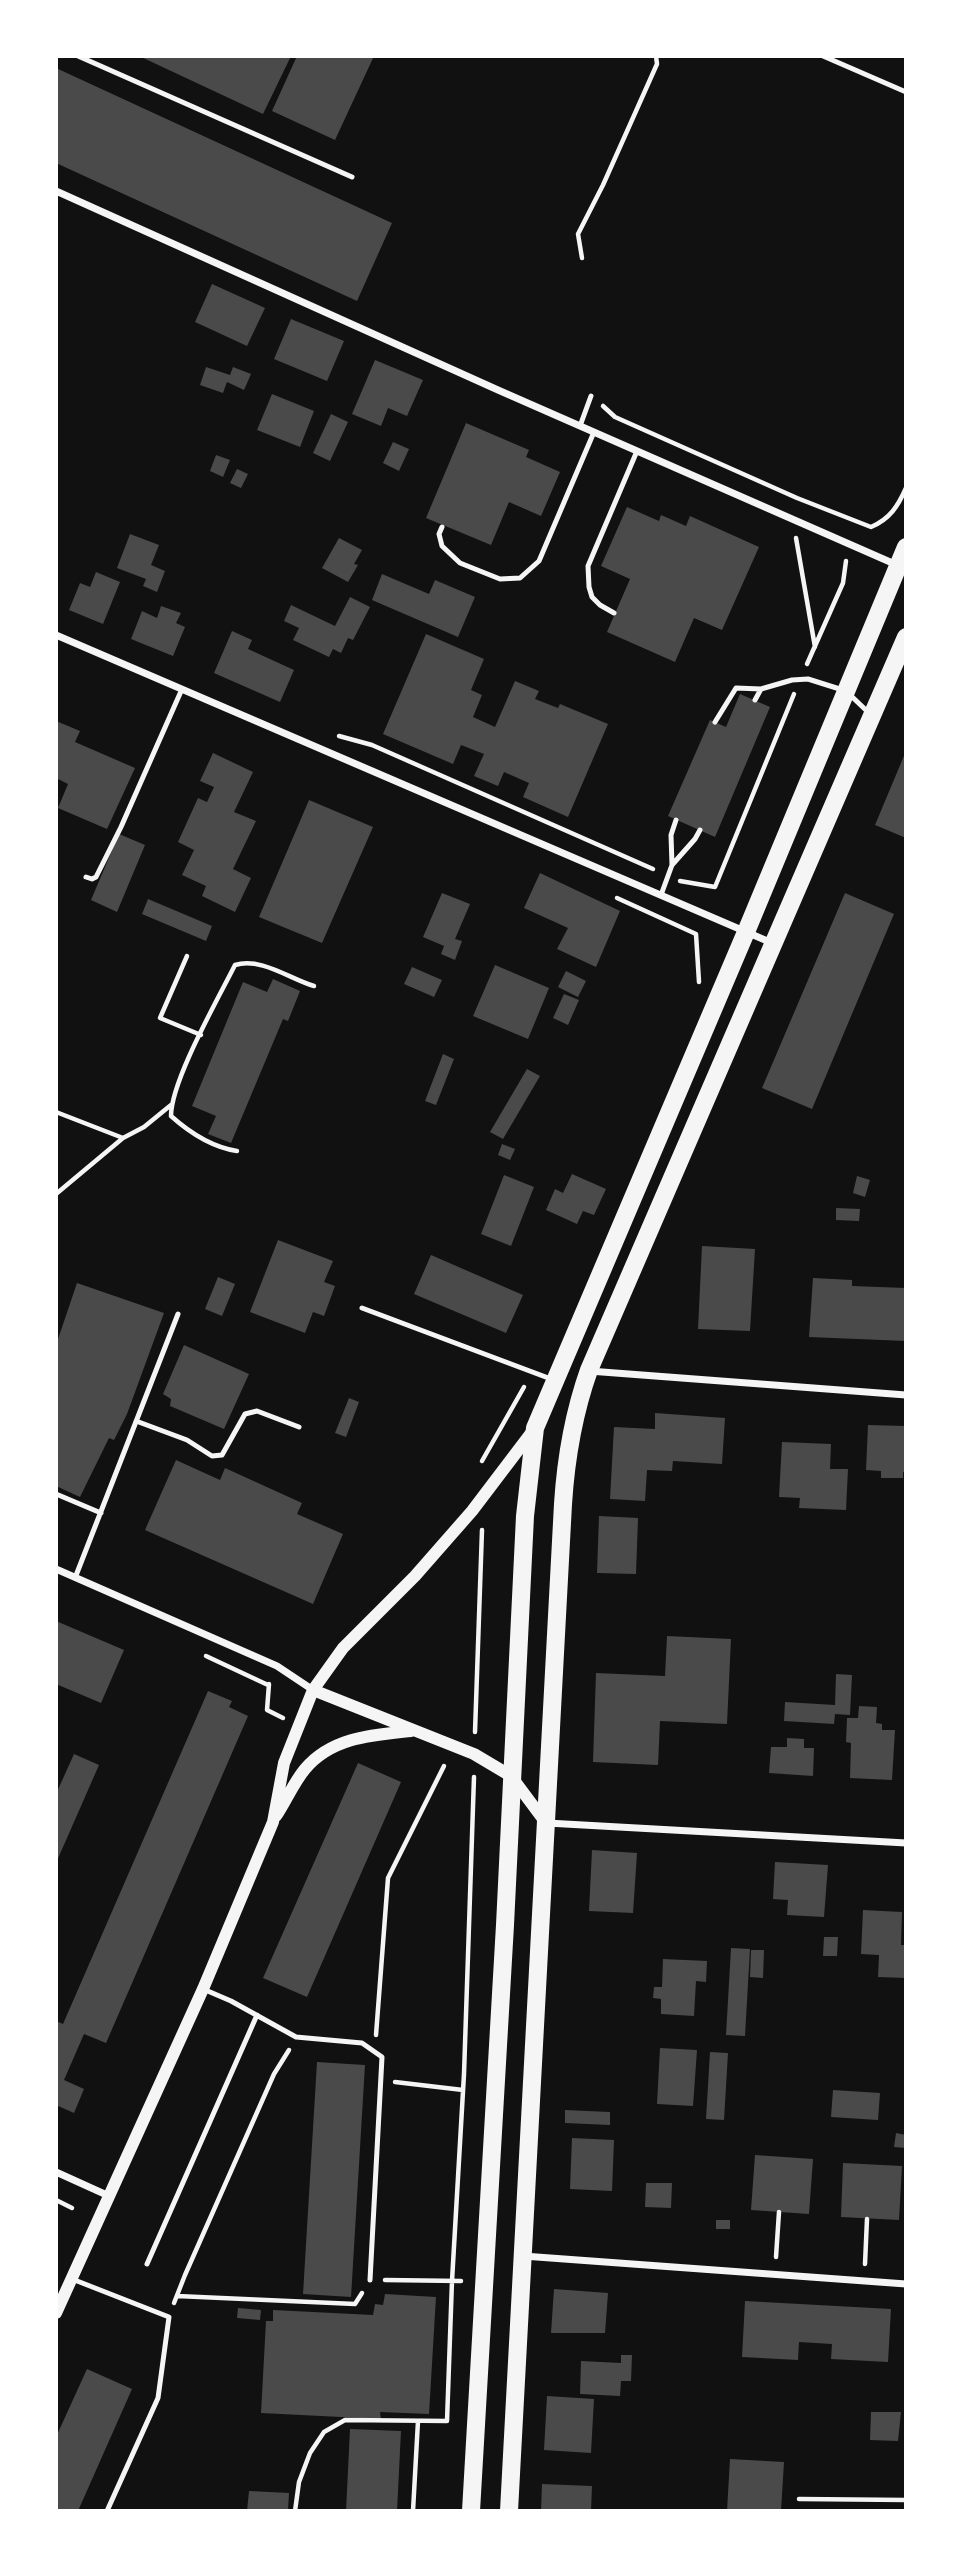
<!DOCTYPE html>
<style>
body{margin:0}
#map{position:relative;width:962px;height:2567px;overflow:hidden;background:#111;font-family:"DejaVu Sans",sans-serif}
canvas{display:block}
.frame{position:absolute;inset:0;border:58px solid #fff;pointer-events:none}
</style>
<div id="map">
<canvas width="962" height="2567"></canvas>
<div class="frame"></div>
</div>
<script>
const g = document.querySelector('canvas').getContext('2d');
g.lineJoin = 'round';
function fill(path, color) {
  g.fillStyle = color;
  g.fill(path, 'evenodd');
}
function trace(path, color, width, dash) {
  g.strokeStyle = color;
  g.lineWidth = width;
  g.lineCap = dash ? 'butt' : 'round';
  g.setLineDash(dash || []);
  g.stroke(path);
}
fill(new Path2D(`
 M139,56H291L263,114Z
 M297,56H374L335,140L272,111Z
 M56,68L392,223L357,301L56,163Z
 M212,284L265,308L247,346L195,322Z
 M291,319L344,341L327,381L274,359Z
 M375,360L423,380L407,416L388,408L381,426L352,414Z
 M206,367L230,375L233,367L251,374L244,390L227,382L223,393L200,385Z
 M272,394L314,411L300,447L257,430Z
 M331,414L348,422L330,461L313,453Z
 M466,423L529,450L526,457L560,472L541,516L509,502L491,545L426,518Z
 M393,442L409,449L399,471L383,463Z
 M216,455L230,460L223,477L210,471Z
 M237,469L248,474L241,488L230,483Z
 M627,507L659,521L661,515L686,526L690,516L759,547L722,630L694,618L675,662L607,632L630,579L601,566Z
 M130,534L159,545L151,565L165,571L157,592L143,586L146,579L117,568Z
 M339,538L362,550L354,564L358,565L348,582L322,568Z
 M96,572L120,582L103,624L69,610L80,583L90,587Z
 M382,574L429,594L435,580L475,597L458,637L372,600Z
 M350,597L370,607L353,640L348,638L341,653L333,649L329,657L293,640L299,628L284,621L291,605L335,626Z
 M161,606L181,613L176,623L185,627L173,656L131,639L142,611L157,618Z
 M232,631L252,640L248,649L294,670L280,702L214,673Z
 M426,634L484,659L471,690L482,695L473,717L495,727L515,681L539,691L535,699L558,708L560,704L608,724L568,817L523,797L529,783L504,772L498,786L474,776L484,754L461,745L453,764L383,734Z
 M740,694L770,707L715,837L668,816L710,720L726,727Z
 M56,721L80,731L75,742L135,768L107,829L58,808L68,784L56,778Z
 M906,751V838L875,825Z
 M213,753L253,772L234,812L256,821L233,869L251,878L235,912L202,896L206,886L182,875L194,850L178,842L198,798L207,802L214,787L200,781Z
 M309,800L373,827L322,943L259,917Z
 M119,834L145,845L117,912L91,900Z
 M540,873L620,911L596,967L557,949L568,928L524,908Z
 M442,893L470,904L455,939L462,941L455,960L441,954L444,946L423,937Z
 M845,893L894,914L812,1109L762,1088Z
 M148,899L212,926L206,941L142,914Z
 M495,965L549,988L528,1039L473,1016Z
 M412,967L442,980L434,997L404,984Z
 M566,971L586,981L578,997L558,987Z
 M273,979L300,991L288,1021L283,1019L231,1143L208,1134L216,1116L192,1106L243,982L267,992Z
 M564,994L579,1000L568,1025L553,1018Z
 M443,1054L454,1059L436,1105L425,1101Z
 M527,1069L540,1076L503,1139L490,1132Z
 M502,1144L515,1149L510,1160L498,1155Z
 M572,1174L606,1189L594,1215L583,1211L577,1224L546,1210L555,1189L563,1193Z
 M504,1175L534,1187L511,1246L481,1234Z
 M857,1176L870,1180L865,1197L853,1193Z
 M836,1208L860,1209L859,1221L836,1220Z
 M278,1240L333,1261L324,1282L335,1286L324,1316L313,1312L305,1333L250,1312Z
 M702,1246L755,1249L750,1331L698,1329Z
 M431,1255L523,1295L506,1333L414,1294Z
 M218,1277L235,1284L222,1316L205,1309Z
 M813,1278L852,1280V1286L906,1288V1341L809,1337Z
 M77,1283L164,1313L127,1414L114,1440L109,1438L80,1497L56,1486V1345Z
 M184,1345L249,1374L224,1429L170,1406L171,1399L163,1394Z
 M349,1398L359,1402L346,1437L335,1433Z
 M655,1413L725,1418L722,1464L673,1461L672,1471L647,1470L645,1501L610,1499L614,1427L655,1429Z
 M868,1425L906,1426V1472H903V1478H881V1471L866,1470Z
 M782,1442L831,1444L830,1469H848L846,1510L799,1508L800,1498L779,1497Z
 M176,1460L220,1480L225,1468L302,1503L297,1514L343,1534L313,1604L145,1530Z
 M599,1516L638,1518L636,1574L597,1573Z
 M56,1621L124,1650L101,1703L56,1684Z
 M667,1636L731,1639L727,1724L660,1721L658,1765L593,1762L596,1673L665,1676Z
 M836,1674L852,1675L850,1715L835,1714L834,1724L784,1721L785,1702L835,1705Z
 M208,1691L232,1701L229,1707L248,1716L106,2043L84,2034L64,2080L84,2089L74,2113L56,2105V2021L63,2024Z
 M859,1706L877,1707L876,1723L882,1724V1730H895L892,1780L850,1778L851,1743L846,1742L847,1718H858Z
 M787,1738L804,1739V1748H814L813,1776L769,1773L771,1747H787Z
 M74,1754L99,1765L56,1863V1794Z
 M358,1763L401,1782L307,1997L263,1978Z
 M592,1850L637,1853L633,1913L589,1911Z
 M775,1862L828,1865L824,1917L787,1915L788,1900L773,1899Z
 M863,1910L902,1912L901,1945H906V1978L878,1977L879,1955L861,1954Z
 M824,1937H838L837,1956H823Z
 M731,1948L750,1949L745,2036L726,2035Z
 M751,1950H764L763,1978L750,1977Z
 M663,1959L707,1961L706,1982L696,1981L694,2016L661,2014V1999L653,1998L654,1987H662Z
 M660,2048L697,2050L693,2106L657,2104Z
 M710,2052L728,2053L724,2120L706,2119Z
 M317,2062L365,2065L351,2297L303,2294Z
 M833,2090L880,2093L878,2120L831,2117Z
 M565,2110L610,2112V2125L565,2123Z
 M896,2133L906,2135V2148L894,2147Z
 M572,2138L614,2140L612,2191L570,2189Z
 M755,2155L813,2159L809,2214L751,2210Z
 M843,2163L902,2166L899,2220L841,2217Z
 M646,2183H672L671,2208L645,2207Z
 M716,2220H730V2229H716Z
 M554,2289L608,2293L605,2333H551Z
 M385,2294L436,2297L429,2414L380,2412L381,2419L261,2413L266,2321H273V2310L373,2315L375,2304L383,2305Z
 M745,2301L891,2309L888,2362L831,2359L832,2344L799,2342L798,2360L742,2357Z
 M238,2308L261,2310L260,2320L237,2318Z
 M621,2355H632L631,2381H621L620,2396L580,2394L581,2361L621,2363Z
 M87,2369L132,2389L78,2511H56V2437Z
 M547,2396L594,2399L591,2453L544,2450Z
 M871,2412H901L898,2441L870,2440Z
 M350,2429L401,2431L397,2511H346Z
 M730,2459L784,2462L781,2511H727Z
 M542,2484L592,2486L591,2511H541Z
 M249,2491L289,2493L288,2511H247Z`), '#4a4a4a');
trace(new Path2D(`
 M582,258L578,234L603,185L657,64L656,56
 M603,406L615,417L797,498L871,527C890,519 898,506 906,488
 M796,538L815,647
 M807,664L843,583L846,561
 M339,736L372,745L653,869
 M680,881L715,887L794,694
 M617,898L696,934L699,982
 M187,956L160,1018L201,1035
 M56,1112L123,1138L56,1194
 M123,1138L144,1127L171,1105
 M237,1151C211,1147 190,1133 171,1116C171,1081 218,999 235,965C261,957 290,979 314,986
 M482,1461L524,1387
 M206,1656L268,1685
 M269,1684L267,1710L283,1718
 M475,1732L482,1530
 M376,2035L388,1878L444,1766
 M395,2082L463,2090
 M56,2200L72,2208
 M776,2257L779,2212
 M865,2264L867,2219
 M385,2280L461,2281
 M177,2296L355,2304L362,2293
 M174,2303L185,2275L274,2074L289,2050
 M799,2499L906,2500
 M295,2511L299,2482L310,2453L324,2432L345,2420L447,2421L452,2281L464,2074L474,1777
 M413,2511L418,2421`), '#f5f5f5', 4.5);
trace(new Path2D(`
 M78,56L352,177
 M823,56L906,92
 M580,426L591,396
 M442,527L439,534L442,546L460,563L500,579L520,578L539,561L594,432
 M614,613L600,605L592,597L589,587L588,566L637,451
 M755,700L761,689
 M715,722L736,688L761,689L792,680L808,679L846,691L870,714
 M672,865L695,839L700,830
 M86,877L92,879L96,877L121,827L182,689
 M661,895L672,865L671,835L676,820
 M362,1308L551,1379
 M136,1421L187,1440L212,1456L222,1455L245,1414L257,1411L299,1427
 M56,1494L101,1513
 M75,1578L178,1314
 M203,1989L231,2001L296,2037L362,2043L382,2057L370,2280
 M147,2264L257,2015
 M72,2279L169,2317L158,2398L107,2511`), '#f5f5f5', 5);
trace(new Path2D(`
 M56,191L498,390L897,565
 M56,635L772,943
 M589,1371L906,1395
 M56,1569L277,1666L313,1690
 M547,1823L906,1843
 M56,2172L109,2196
 M523,2256L906,2284`), '#f5f5f5', 7);
trace(new Path2D(`
 M313,1690L474,1754L511,1776L546,1823
 M276,1816C286,1801 294,1782 305,1769C332,1737 373,1735 411,1731
 M56,2313L203,1989L273,1822L284,1763L313,1690L343,1648L415,1576L472,1511L535,1428`), '#f5f5f5', 12);
trace(new Path2D(`
 M471,2511L505,1925L525,1516L535,1428L746,932L906,547
 M509,2511L563,1504C566,1457 573,1415 589,1370L906,637`), '#f5f5f5', 18);
</script>
